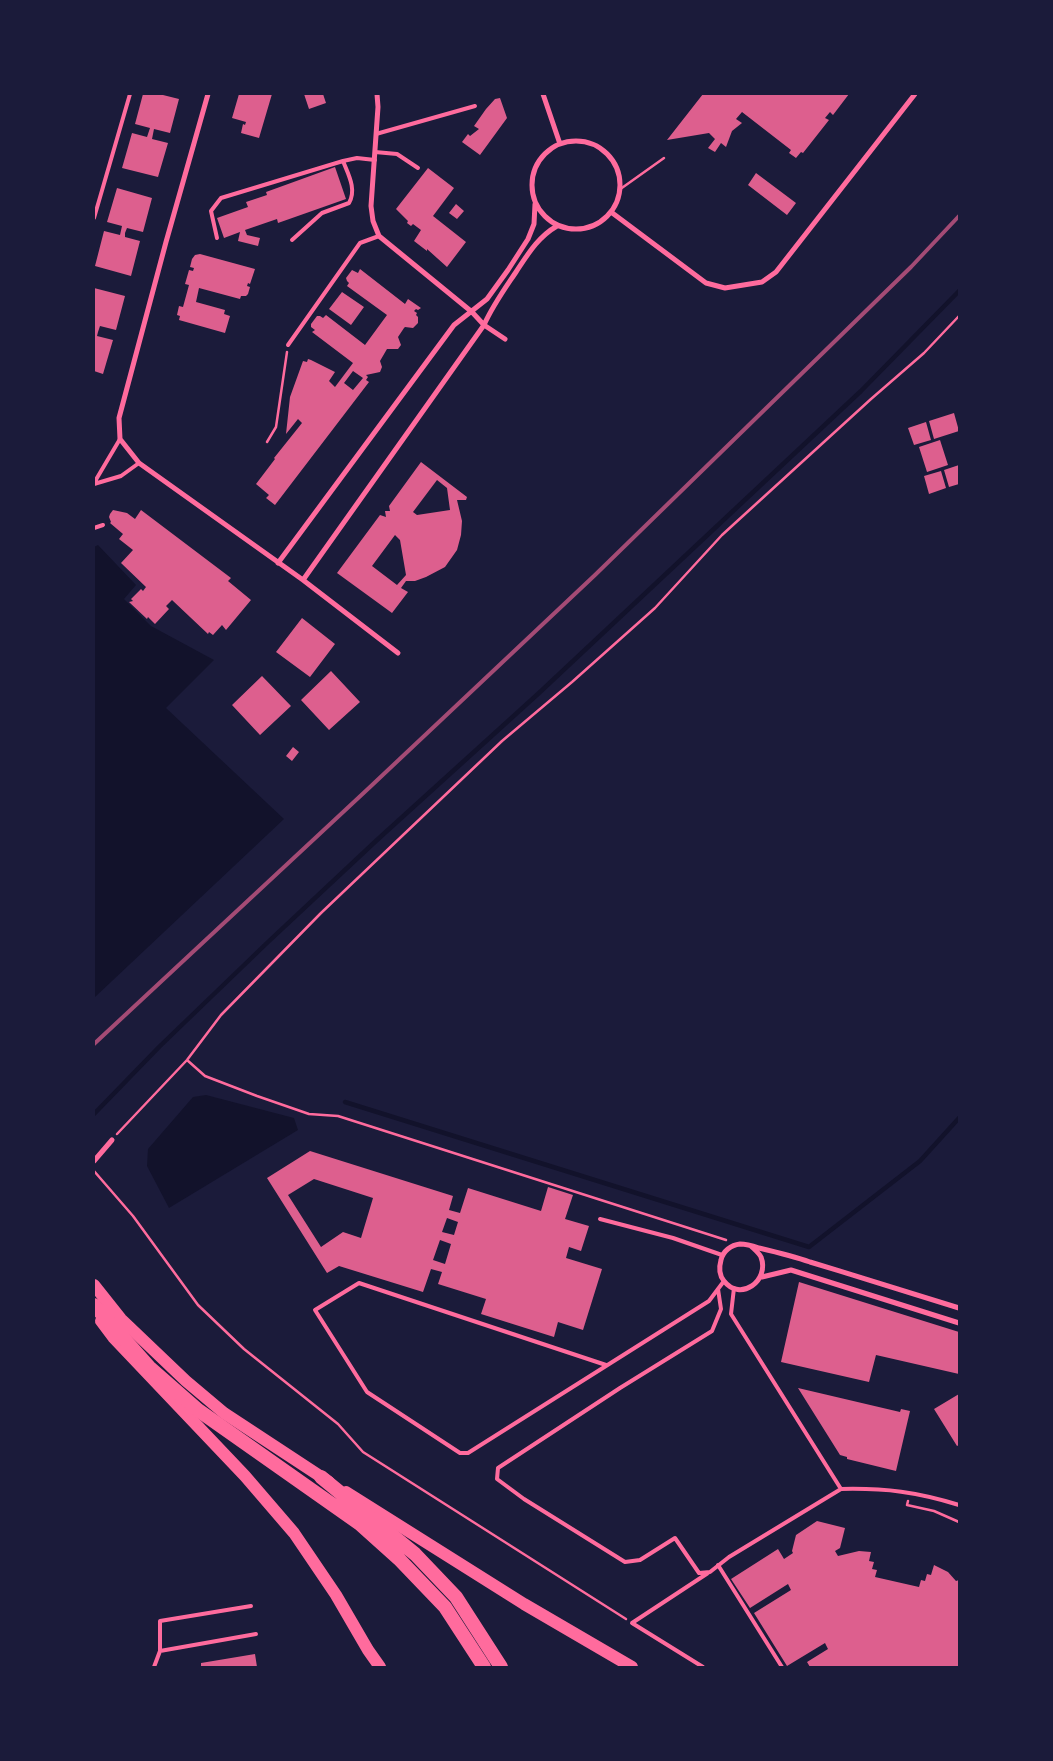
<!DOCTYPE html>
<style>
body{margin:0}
#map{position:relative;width:1053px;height:1761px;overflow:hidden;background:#1b1b3a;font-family:Signika,sans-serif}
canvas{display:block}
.frame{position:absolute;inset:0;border:95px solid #1b1b3a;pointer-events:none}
</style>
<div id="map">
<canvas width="1053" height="1761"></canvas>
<div class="frame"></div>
</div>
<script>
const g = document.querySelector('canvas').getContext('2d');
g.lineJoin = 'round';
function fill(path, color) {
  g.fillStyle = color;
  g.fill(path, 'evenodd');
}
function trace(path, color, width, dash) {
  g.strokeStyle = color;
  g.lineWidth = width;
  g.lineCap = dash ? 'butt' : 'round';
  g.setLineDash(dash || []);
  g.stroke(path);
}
fill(new Path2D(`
 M98,545L136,585L124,599L151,626L214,660L166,708L284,819L94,998V547Z
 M206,1095L294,1118L298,1130L169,1208L147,1166L148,1149L193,1097Z`), '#12122b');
trace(new Path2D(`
 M345,1102L809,1247L920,1161L959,1118
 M94,1114L159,1047L268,942L377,840L539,693L861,391L959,291`), '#12122b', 4.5);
fill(new Path2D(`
 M143,94H159L179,99L170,133L154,129L152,139L168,143L158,177L122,168L132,133L147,137L150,128L135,124Z
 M239,94H272L259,138L241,133L243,124L245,125L246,122L232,118Z
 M304,94H323L326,103L309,109Z
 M703,94H849L833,115L830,112L825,118L829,120L803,153L801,152L796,158L789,153L791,150L742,112L736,119L742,123L732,131L726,147L721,143L715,152L708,148L715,139L709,133L667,140Z
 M500,98L507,118L480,155L462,142L468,134L470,136L479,129L474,126L486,109L495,99Z
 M335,167L346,199L278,223L277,219L245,230L247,235L260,238L258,246L238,241L240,232L224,238L217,218L248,207L246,202L267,195L266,192Z
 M428,168L454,188L433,216L466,242L447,267L427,249V251L414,241L421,230L413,224L411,226L407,223L408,221L396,209Z
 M756,173L796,203L787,215L748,185Z
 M117,188L152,198L143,232L127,228L125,233V237L140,241L131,276L95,266L104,231L120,235L122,226L107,222Z
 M456,204L464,211L457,219L449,213Z
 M200,254L255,269L250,284L248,283L247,286L250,287L248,294L246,296H241L240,299L199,288L196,302L225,310L224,314L230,316L225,333L179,320L180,316L177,315L179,306L183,307L189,285L185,284L189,270L193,271L194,268L190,267L192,259L195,255Z
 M360,269L405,304L408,299L421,308L418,310L416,309L414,311L417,313L416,315L418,317V323L413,328L405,327L404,328L398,337L401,345L398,349H387L380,361L382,367L380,372L366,375L368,377L366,380L369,382L275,505L266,498L269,495L256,484L275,459L274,458L302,423L298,419L286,434L290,397L303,361L307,362L308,359L311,360L335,372L329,381L335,387L353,363L312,332L315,330L311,327V324L317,316H320L323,318L326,315L365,345L387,315L347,286L349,283L347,281L346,278L352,270L358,273ZM353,371L363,378L353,390L344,383Z
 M94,288L125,296L116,330L100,326L98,332L97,336L113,340L103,374L94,371L95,325Z
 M342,292L364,307L351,325L329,309Z
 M954,413L959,431L934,439L929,421Z
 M926,422L931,440L914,445L908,428Z
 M940,440L948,465L927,472L919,447Z
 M421,462L467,497L466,500H457L462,521L461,535L457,550L445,567L426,577L415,581H406L401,588L408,592L392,613L337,573L380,515L386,517L385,511H390L389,506ZM437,480L447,488L450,510L417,515L413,512ZM395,535L400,540L406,575L397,585L372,566Z
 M959,465V484L949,487L944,470Z
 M941,471L946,488L929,494L924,476Z
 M113,510L127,513L135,519L141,510L231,578L228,581L251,600L226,630L222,625L213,635L209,632L208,634L172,600L166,606L169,609L155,624L148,617L147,619L129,602L133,601L131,599L141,589L143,591L146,587L121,563L133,550L119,539L123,534L110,523L111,522L109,517L110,514Z
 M302,618L335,644L310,677L276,652Z
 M331,671L360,702L329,730L301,700Z
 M262,676L291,706L260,735L232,705Z
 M293,747L299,752L292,761L286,756Z
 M310,1151L453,1196L449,1210L460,1213L468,1188L541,1211L548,1187L573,1195L565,1219L589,1226L581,1251L569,1247L566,1258L602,1269L583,1330L558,1322L554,1337L481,1314L486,1299L438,1284L442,1272L431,1269L423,1292L339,1266L327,1273L267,1178ZM314,1179L373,1198L361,1238L343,1232L321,1247L288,1195ZM447,1218L458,1222L454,1235L442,1232ZM440,1240L451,1244L445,1264L433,1260Z
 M799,1282L959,1332V1374L876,1355L869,1382L781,1362Z
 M798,1388L900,1412L901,1409L910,1411L896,1471L847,1459V1457L840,1455Z
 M959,1394V1445L957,1446L934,1409Z
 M817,1521L845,1528L840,1548L835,1551L838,1556L859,1551L871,1552L869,1561L874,1562L872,1569L877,1570L875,1577L919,1587L921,1580L925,1581L927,1574L931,1575L934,1565L948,1572L956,1581L959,1580V1667H810L807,1662L828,1649L825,1643L787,1666L754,1613L791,1590L788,1584L750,1608L731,1579L778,1549L784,1559L793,1553L792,1551L796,1535Z
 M255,1654L257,1667H201V1663Z`), '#dd5f8e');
trace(new Path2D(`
 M619,190L664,158
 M267,442L276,427L287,352
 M187,1060L205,1076L257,1096L309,1114L338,1116L726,1240
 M117,1134L187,1060L221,1015L321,913L502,741L572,682L655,608L722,535L871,399L924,353L959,316
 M94,1171L133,1216L198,1305L244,1349L338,1424L363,1452L626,1619
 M908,1501L907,1505L934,1511L959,1522`), '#ff6b9d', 2.5);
trace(new Path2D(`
 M376,134L475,106
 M375,152L397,154L418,168
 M94,218L130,94
 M217,238L211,211L221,198L343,161L357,158L375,160
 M292,240L322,213L349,203C357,189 348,174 343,161
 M288,345L360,243L379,236
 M94,483L120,439
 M94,484L121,476L139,463
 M94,528L103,525
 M600,1219L673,1238L722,1255
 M734,1288L731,1314L841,1489C886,1488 917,1492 959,1505
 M718,1289L721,1309L712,1331L620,1388L498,1468L497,1479L524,1499L625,1562L640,1560L675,1538L699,1573L710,1572L729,1557L841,1489
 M606,1365L359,1283L315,1310L367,1392L460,1453H468L709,1301L724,1281
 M718,1565L782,1667
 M160,1651L256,1634
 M154,1667L160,1651V1621L251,1606
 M703,1667L632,1623L708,1573`), '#ff6b9d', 4);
trace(new Path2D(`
 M208,94L166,242L119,418L120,439L139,463L303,580L398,653
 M377,94L378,107L371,206L373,221L379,236L472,312L484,325L505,339
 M543,94L560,144
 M532 185a44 44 0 1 1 88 0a44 44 0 1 1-88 0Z
 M611,212L706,283L725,288L762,282L776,272L915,94
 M278,563L454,325L487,299L508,270L528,239L534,224L535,204
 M303,580L484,325C493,305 504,290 516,272C528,254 538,237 557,226
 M94,1161L112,1140
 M751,1246C754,1249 759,1253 761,1257C770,1281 740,1302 724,1281C719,1275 719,1267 721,1260C723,1251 731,1245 740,1244C746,1244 753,1246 759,1248C776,1252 793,1256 810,1262C860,1277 910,1293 959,1308
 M762,1277L791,1270L959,1323`), '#ff6b9d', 5);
trace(new Path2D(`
 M94,1285L121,1319L186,1381L224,1413L329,1482
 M101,1321L113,1337L245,1476L294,1533L336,1595L368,1650L380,1667
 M346,1492L524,1604L632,1667`), '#ff6b9d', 12);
trace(new Path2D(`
 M94,1305L149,1367L198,1410L360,1524L399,1559L445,1607L484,1667
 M321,1477L415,1554L456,1597L501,1667`), '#ff6b9d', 14);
trace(new Path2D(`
 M94,1044L370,787L595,575L911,267L959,216`), '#a44b75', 4);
</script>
